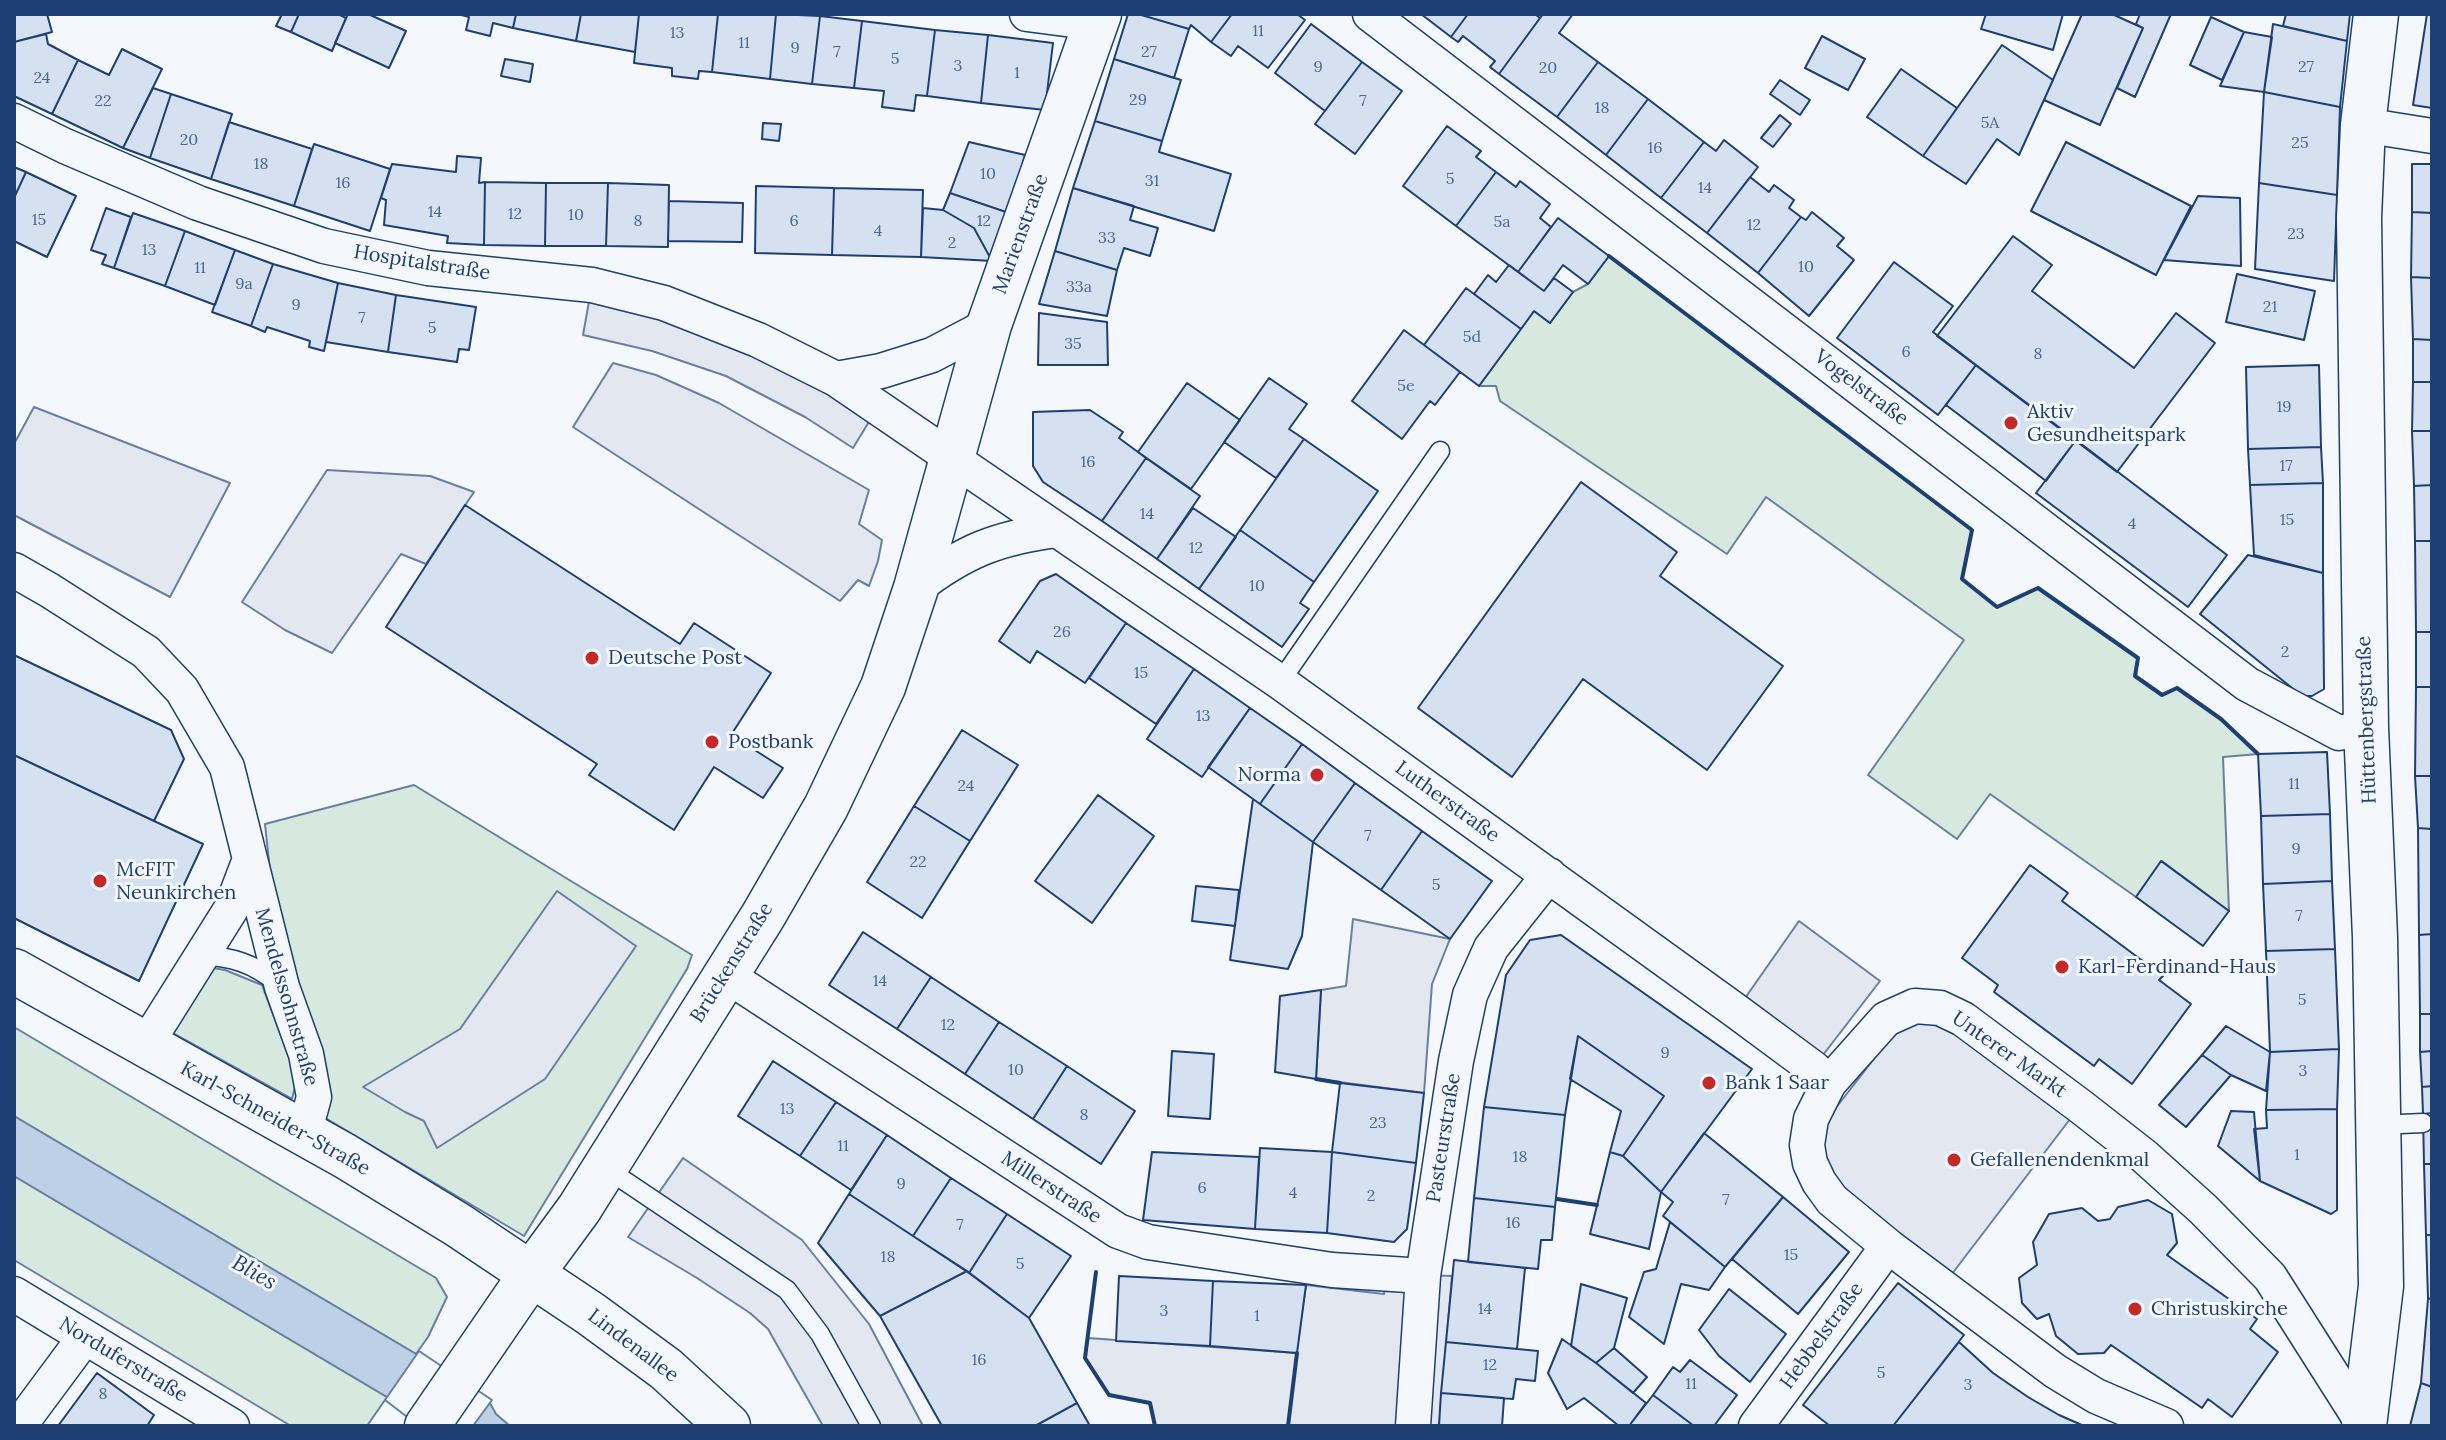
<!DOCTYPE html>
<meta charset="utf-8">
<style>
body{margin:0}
#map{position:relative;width:2446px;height:1440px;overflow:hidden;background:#f4f7fb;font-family:Lora,serif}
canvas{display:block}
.frame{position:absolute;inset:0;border:16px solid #1d3f73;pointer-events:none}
</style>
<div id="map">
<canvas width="2446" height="1440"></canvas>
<div class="frame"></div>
</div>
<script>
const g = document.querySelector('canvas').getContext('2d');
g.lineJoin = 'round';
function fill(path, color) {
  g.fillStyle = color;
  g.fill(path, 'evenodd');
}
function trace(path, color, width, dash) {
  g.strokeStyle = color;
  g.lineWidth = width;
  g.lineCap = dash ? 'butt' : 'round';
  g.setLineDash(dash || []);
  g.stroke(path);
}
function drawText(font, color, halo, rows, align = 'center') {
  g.font = font + ' Lora,serif';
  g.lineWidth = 6;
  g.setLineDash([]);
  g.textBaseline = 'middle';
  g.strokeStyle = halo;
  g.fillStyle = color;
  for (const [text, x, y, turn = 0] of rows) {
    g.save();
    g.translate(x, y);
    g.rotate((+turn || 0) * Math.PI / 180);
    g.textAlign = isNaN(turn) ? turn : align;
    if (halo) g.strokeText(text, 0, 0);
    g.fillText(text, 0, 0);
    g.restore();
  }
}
const green = new Path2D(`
 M1609,256L1972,530L1962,579L1997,607L2038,588L2138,658L2136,676L2162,694L2177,688L2221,719L2258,754L2223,757L2229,911L2162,861L2136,897L1990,794L1957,839L1868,775L1964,640L1766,497L1727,554L1500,401L1496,386H1479L1534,311L1550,323L1573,292L1588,284Z
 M414,785L692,955L687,969L524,1236L322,1116L297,989L271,880L265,824Z
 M207,967L225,970L262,985L297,1079L292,1099L169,1031Z
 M14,1027L436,1278L447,1297L428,1337L416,1354L14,1116Z
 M14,1176L387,1397L367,1426H291L14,1260Z`);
fill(green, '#d7e8df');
trace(green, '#687fa3', 2);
const parking = new Path2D(`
 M592,285L878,407L853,448L805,417L726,376L652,351L583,335Z
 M613,363L656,375L719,403L869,490L859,524L882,540L878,561L869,586L858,580L840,601L573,427Z
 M34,407L230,483L170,597L14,515V444Z
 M327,470L430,476L474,492L426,564L401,554L332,653L285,630L242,602Z
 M557,891L636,946L545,1079L437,1148L424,1121L405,1112L363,1087L460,1029Z
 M1353,919L1450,939L1432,984L1424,1093L1316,1079L1321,990L1346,986Z
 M1799,921L1880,981L1813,1068L1736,1011Z
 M1915,1006L2080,1106L1942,1287L1888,1246L1807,1145Z
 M683,1158L802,1240L869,1324L923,1426H823L768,1329L750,1313L697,1278L628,1237Z
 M1388,1274L1452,1276L1439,1426H1155L1150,1403L1109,1395L1085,1358L1088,1338L1296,1353L1306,1285L1384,1294Z`);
fill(parking, '#e3e8f0');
trace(parking, '#687fa3', 2);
const water = new Path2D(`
 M14,1116L416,1354L490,1403L496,1414L510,1426H425L387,1397L14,1176Z`);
fill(water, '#bed0e5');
trace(water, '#687fa3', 2);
const pier = new Path2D(`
 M419,1351L492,1400L473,1426H419L385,1400Z`);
fill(pier, '#f4f7fb');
trace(pier, '#687fa3', 2);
const building = new Path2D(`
 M14,14H47L52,32L14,42Z
 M282,14H299L291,32L276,26Z
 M299,14H338L346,18L332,51L291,32Z
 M348,14H368L406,31L389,68L335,43Z
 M458,14H516L513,28L493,23L490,36L466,30L469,17Z
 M516,14H581L576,41L513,28Z
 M581,14H639L635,52L576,41Z
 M639,14H718L712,72L699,71L698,79L672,76V68L634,63Z
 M718,14H776L770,79L712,72Z
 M776,14L820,16L812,84L770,79Z
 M1128,14H1138L1189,29L1174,78L1114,59Z
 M1138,14H1232L1211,42L1191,25L1189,29Z
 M1232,14H1297L1305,20L1268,68L1238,46L1231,56L1211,42Z
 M1421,14H1468L1451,37Z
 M1468,14H1535L1540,18L1499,74L1490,67L1495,61L1463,36L1458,42L1451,37Z
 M1543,14H1573L1559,33L1598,62L1557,117L1499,74Z
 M1986,14H2063L2053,50L1981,29Z
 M2082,14H2112L2143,28L2100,125L2044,100Z
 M2140,14H2171L2135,97L2117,88L2143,28L2136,24Z
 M2286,14H2350L2347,41L2283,26Z
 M2427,14H2432V108L2413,105Z
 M820,16L862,21L854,88L812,84Z
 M2211,17L2244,32L2222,80L2190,65Z
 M862,21L935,30L927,96L916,95L914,111L882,107L884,91L854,88Z
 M1311,24L1362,62L1325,111L1275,73Z
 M2273,24L2347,41L2340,107L2264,92Z
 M935,30L988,35L981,103L927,96Z
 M2244,32L2272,37L2264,92L2220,86Z
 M46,34L48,44L78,60L52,114L14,96V42Z
 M988,35L1053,43L1045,110L981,103Z
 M1822,36L1865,59L1848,90L1805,68Z
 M2002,45L2053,80L2019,155L1997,139L1966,184L1923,156Z
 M122,49L162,69L123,148L52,114L78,60L109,75Z
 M505,59L533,64L530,82L501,76Z
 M1114,59L1181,80L1162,141L1095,121Z
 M1362,62L1402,91L1355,154L1315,124Z
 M1598,62L1648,99L1606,155L1557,117Z
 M1901,69L1957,108L1923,156L1867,117Z
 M1780,80L1810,100L1800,115L1770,94Z
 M153,88L171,94L150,158L123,148Z
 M2264,92L2340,107L2337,195L2259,183Z
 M171,94L232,114L211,179L150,158Z
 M1648,99L1704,142L1661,198L1606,155Z
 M1780,115L1791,124L1773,147L1761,138Z
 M1095,121L1162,141L1159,152L1231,174L1214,231L1073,188Z
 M229,122L312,149L294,206L211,179Z
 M763,123L781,124L779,141L762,139Z
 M1447,126L1481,151L1476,157L1496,172L1456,226L1403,186Z
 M1724,140L1758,167L1707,233L1661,198L1704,142L1716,151Z
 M969,142L1025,155L1009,213L950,193Z
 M2066,142L2191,206L2156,275L2031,211Z
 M314,144L390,169L370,231L294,206Z
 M457,156L481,158L479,183L485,182L484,245L447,243L448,236L384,225L386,200L381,198L392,164L456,172Z
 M2412,164H2432V213L2412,212Z
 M14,167L26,172L14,198Z
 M26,172L76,196L47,257L14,241V198Z
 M1496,172L1516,187L1520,181L1550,204L1540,218L1551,227L1518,272L1456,226Z
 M1750,177L1769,192L1774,185L1794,200L1789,208L1801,217L1758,273L1707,233Z
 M485,182L546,183L545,246L484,245Z
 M546,183H608L606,246H545Z
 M608,183L669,185L668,247L606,246Z
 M2259,183L2337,195L2334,281L2255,269Z
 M756,186L834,188L832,255L755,253Z
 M834,188L923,190L921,257L832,255Z
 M1073,188L1134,206L1130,220L1158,228L1150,256L1124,248L1117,270L1055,251Z
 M950,193L1009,213L992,261L974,228L943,210Z
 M2198,196L2240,198L2241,266L2164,260Z
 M669,201L743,203L742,242L668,241Z
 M106,208L131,217L114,268L102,264L106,255L91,250Z
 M923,208L943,210L974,228L992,261L921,257Z
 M1812,212L1844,238L1837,246L1854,260L1809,316L1758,273L1801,217L1806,220Z
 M2412,212L2432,213V278L2411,277Z
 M133,213L185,231L165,286L114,268Z
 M1558,218L1609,256L1588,284L1563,265L1544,291L1518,272Z
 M185,231L235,250L215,305L165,286Z
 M2013,236L2052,265L2032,291L2134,368L2176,313L2215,343L2117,472L1937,336Z
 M235,250L273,264L251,326L212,312Z
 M1055,251L1117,270L1107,316L1039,304Z
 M1894,262L1953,306L1933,332L1976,365L1938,415L1837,338Z
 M273,264L338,283L324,351L309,347L310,341L267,327L265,332L251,326Z
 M1509,265L1544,291L1554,278L1573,292L1550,323L1534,311L1521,329L1474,294L1488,275L1496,282Z
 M2237,274L2315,291L2304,340L2226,322Z
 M2411,277L2432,278V340L2413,339Z
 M338,283L396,295L388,352L326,342Z
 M1466,288L1521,329L1479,386L1424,345Z
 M396,295L476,307L469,350L459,349L457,362L388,352Z
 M1039,313L1107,322L1108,365H1038Z
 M1404,330L1460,372L1435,405L1430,401L1402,439L1352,401Z
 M2413,339L2432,340V382H2413Z
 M1976,365L2076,440L2046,481L1946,405Z
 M2319,365L2321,447L2248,449L2246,367Z
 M1269,378L1307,404L1289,429L1304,439L1276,478L1224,442Z
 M2413,382H2432V431H2412Z
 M1187,383L1240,420L1191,489L1138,452Z
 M1090,410L1123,432L1119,438L1146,458L1102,521L1043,482L1033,466V412Z
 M2412,431H2432V485L2414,486Z
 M1304,439L1378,491L1314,582L1240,530Z
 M2076,440L2227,555L2188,607L2036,493Z
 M2321,447L2323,483L2250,485L2248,449Z
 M1146,458L1200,496L1157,559L1102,521Z
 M1581,482L1677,552L1660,576L1783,666L1707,770L1583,679L1512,777L1418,708Z
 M2323,483V573L2254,555L2250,485Z
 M2432,485V541H2415L2414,486Z
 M465,505L680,644L694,623L771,673L731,735L783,768L763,798L714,767L674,830L589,775L597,764L386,627Z
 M1193,508L1236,537L1199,589L1157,559Z
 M1240,530L1314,582L1300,603L1309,609L1282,647L1199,589Z
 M2415,541H2432V632H2416Z
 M2248,555L2323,573L2324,689L2312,696H2302L2200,614Z
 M1056,574L1126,623L1085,683L1037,651L1030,663L999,641L1040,581Z
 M1126,623L1194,669L1156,724L1089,678Z
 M2416,632H2432V687H2416Z
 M14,655L171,730L184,759L154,821L14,755Z
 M1194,669L1250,708L1202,777L1147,739Z
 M2416,687H2432V776H2415Z
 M1250,708L1302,744L1260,804L1208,767Z
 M962,730L1018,765L970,841L914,806Z
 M1302,744L1355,783L1313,842L1260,804Z
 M2327,752L2330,814L2261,816L2258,754Z
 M14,755L203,844L139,981L14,918Z
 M2415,776H2432V829L2418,828Z
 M1355,783L1422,831L1381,890L1313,842Z
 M1098,795L1154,836L1092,923L1035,881Z
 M1253,799L1313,842L1302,936L1288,969L1230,960Z
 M914,806L970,841L922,918L867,882Z
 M2330,814L2332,881L2263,884L2261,816Z
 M2418,828L2432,829V934L2419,935Z
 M1422,831L1492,881L1450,939L1381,890Z
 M2161,861L2229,911L2203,946L2136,897Z
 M2030,865L2068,893L2062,901L2163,976L2159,980L2191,1004L2132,1084L2099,1059L2094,1066L1994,992L1998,985L1962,958Z
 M2332,881L2335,949L2266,951L2263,884Z
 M1196,886L1239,890L1235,926L1192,921Z
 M863,932L931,977L897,1029L829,985Z
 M2432,934V1014H2420L2419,935Z
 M1561,935L1752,1069L1661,1192L1623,1156L1664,1096L1578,1036L1565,1115L1484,1107L1506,975L1530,940Z
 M2335,949L2339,1049L2270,1052L2266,951Z
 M931,977L999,1022L965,1074L897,1029Z
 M1321,990L1316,1079L1275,1072L1280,996Z
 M2420,1014H2432V1051L2420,1052Z
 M999,1022L1067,1066L1033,1119L965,1074Z
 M2226,1026L2270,1052L2266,1091L2231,1075L2202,1055Z
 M1578,1036L1664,1096L1623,1156L1610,1152L1621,1111L1570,1079Z
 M2339,1049L2337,1109L2266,1110L2270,1052Z
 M1172,1051L1214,1054L1210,1119L1168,1116Z
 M2432,1051V1086L2422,1087L2420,1052Z
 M2202,1055L2231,1075L2186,1127L2159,1105Z
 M773,1061L836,1102L800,1156L738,1116Z
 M1067,1066L1135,1111L1101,1164L1033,1119Z
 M1340,1083L1424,1093L1416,1163L1332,1152Z
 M2432,1086V1113L2423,1114L2422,1087Z
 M836,1102L887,1135L851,1190L800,1156Z
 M1484,1107L1565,1115L1555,1207L1474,1198Z
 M2337,1109V1210L2331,1214L2260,1181L2254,1129L2267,1128L2266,1110Z
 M2231,1111L2254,1112L2260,1181L2218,1146Z
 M2432,1113V1164H2424L2423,1114Z
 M1704,1133L1783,1197L1725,1267L1663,1216L1673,1202L1661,1192Z
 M887,1135L951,1178L913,1236L849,1194Z
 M1260,1148L1332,1152L1327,1233L1255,1229Z
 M1152,1152L1259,1157L1255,1229L1143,1220Z
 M1332,1152L1416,1163L1407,1229L1394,1242L1327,1233Z
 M1610,1152L1623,1156L1661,1192L1649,1249L1590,1234Z
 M2424,1164H2432V1235H2426Z
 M951,1178L1007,1214L969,1273L913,1236Z
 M849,1194L913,1236L967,1271L880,1316L818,1243Z
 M1783,1197L1849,1252L1798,1314L1732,1259Z
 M1474,1198L1555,1207L1552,1240H1541L1538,1269L1468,1262Z
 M2148,1200L2172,1214L2177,1243L2167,1255L2257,1319L2250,1329L2278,1352L2232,1417L2208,1399L2202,1408L2111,1345L2104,1353L2078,1354L2056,1336L2049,1314L2037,1319L2022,1303L2019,1278L2037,1265L2033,1242L2049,1214L2082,1208L2098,1221L2110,1219L2118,1207Z
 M1007,1214L1071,1256L1029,1318L969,1273Z
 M1670,1222L1725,1267L1709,1290L1681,1284L1664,1344L1629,1317L1644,1272L1656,1269Z
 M2426,1235H2432V1298L2428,1299Z
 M1454,1260L1525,1268L1517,1349L1446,1342Z
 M967,1271L1029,1318L1077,1403L1035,1426H942L880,1316Z
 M1119,1276L1213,1281L1210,1346L1116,1341Z
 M1213,1281L1306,1285L1297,1353L1210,1346Z
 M1898,1283L1964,1335L1893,1426H1830L1803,1405Z
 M1581,1284L1627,1298L1614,1348L1596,1363L1571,1346Z
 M1729,1289L1786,1334L1750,1382L1719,1356L1699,1330Z
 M2432,1298V1387L2421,1383L2428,1299Z
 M1562,1339L1596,1363L1646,1403L1629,1426H1619L1584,1398L1567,1409L1548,1373Z
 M1446,1342L1538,1351L1535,1381L1516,1379L1513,1399L1441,1393Z
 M1959,1342L1993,1373L2028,1397L2059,1415L2084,1426H1893Z
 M1614,1348L1647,1377L1633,1393L1596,1363Z
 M1690,1360L1737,1395L1714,1426H1694L1653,1395L1673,1367L1680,1372Z
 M97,1373L154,1415L147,1426H58Z
 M2421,1383L2432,1387V1426H2410Z
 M1441,1393L1504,1398L1502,1426H1439Z
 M1653,1395L1694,1426H1629Z
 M1077,1403L1090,1426H1035Z`);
fill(building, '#d5e0f0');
trace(building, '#1d3f73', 2);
const lane = new Path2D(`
 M1280,682L1440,451
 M201,955C232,957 253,963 277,983
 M2378,1125L2423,1123
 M604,1167L787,1290L820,1334L871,1426`);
const street = new Path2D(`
 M1027,14L1096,23
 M1370,14L2247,684L2339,733L2366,727
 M14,121L65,146L198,203L324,246L428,268L592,285L664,303L758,340L836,379L1280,682L1736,1011L1813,1068L1829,1083
 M2363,125L2432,136
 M836,379L881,371L932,355L989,325
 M14,570L49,590L146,652L182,690L227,767L282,987L306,1054L314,1097L304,1134
 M916,588C964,551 997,538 1057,530
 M726,975L1118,1231L1148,1242L1332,1270L1423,1276
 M145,1046L231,909L250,859
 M14,1294L232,1426
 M19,1426L85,1337
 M1413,1426L1423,1276L1456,1061L1470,995L1491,948L1549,875
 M1756,1426L1888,1246
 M2166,1426L2096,1396L2055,1371L1888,1246L1832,1200L1819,1182L1810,1163L1807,1145L1811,1119L1829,1083L1886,1019L1915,1006L1940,1008L1963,1019L2080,1106L2144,1156L2203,1209L2270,1277L2364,1425`);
const secondary = new Path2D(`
 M14,971L345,1156L458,1225L591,1314L666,1369L728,1426
 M427,1426L532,1273L579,1209L763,916L826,807L883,687L916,588L989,325L1099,14
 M2364,1426L2381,1286L2375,937L2366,727L2359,218L2363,125L2376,14`);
trace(lane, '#1d3f73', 21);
trace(street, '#1d3f73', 37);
trace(secondary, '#1d3f73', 47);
trace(lane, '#f4f7fb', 18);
trace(street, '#f4f7fb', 34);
trace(secondary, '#f4f7fb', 44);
trace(new Path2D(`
 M1609,256L1972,530L1962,579L1997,607L2038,588L2138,658L2135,676L2162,695L2177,688L2221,719L2258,754
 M1316,1079L1340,1083
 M1557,1199L1597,1205
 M1096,1272L1085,1358L1109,1395L1150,1403L1155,1426
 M1288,1426L1297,1353`), '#1d3f73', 4);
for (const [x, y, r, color] of [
 [2011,423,8,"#c62828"],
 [592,658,8,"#c62828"],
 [712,742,8,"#c62828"],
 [1317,775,8,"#c62828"],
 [100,881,8,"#c62828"],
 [2062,967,8,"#c62828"],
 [1709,1083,8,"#c62828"],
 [1954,1160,8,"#c62828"],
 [2135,1309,8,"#c62828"]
]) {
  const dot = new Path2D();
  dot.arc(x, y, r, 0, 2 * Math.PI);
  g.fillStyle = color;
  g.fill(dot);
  trace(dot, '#f4f7fb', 3);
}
drawText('16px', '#4b6792', null, [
 ["11",1258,31],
 ["13",677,33],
 ["11",744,43],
 ["9",795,48],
 ["7",837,52],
 ["27",1149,52],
 ["5",895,59],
 ["3",958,66],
 ["9",1318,67],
 ["27",2306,67],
 ["20",1548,68],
 ["1",1017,73],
 ["24",42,78],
 ["29",1138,100],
 ["22",103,101],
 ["7",1363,101],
 ["18",1602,108],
 ["5A",1990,123],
 ["20",189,140],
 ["25",2300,143],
 ["16",1655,148],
 ["18",261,164],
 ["10",988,174],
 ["5",1450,179],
 ["31",1152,181],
 ["16",343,183],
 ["14",1705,188],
 ["14",435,212],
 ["12",515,214],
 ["10",576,215],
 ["15",39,220],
 ["8",638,221],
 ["6",794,221],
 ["12",984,221],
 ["5a",1502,222],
 ["12",1754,225],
 ["4",878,231],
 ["23",2296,234],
 ["33",1107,238],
 ["2",952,243],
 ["13",149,250],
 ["10",1806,267],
 ["11",200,268],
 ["9a",244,284],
 ["33a",1079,287],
 ["9",296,305],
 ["21",2270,307],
 ["7",362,318],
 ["5",432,328],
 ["5d",1472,337],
 ["35",1073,344],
 ["6",1906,352],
 ["8",2038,354],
 ["5e",1406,386],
 ["19",2284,407],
 ["16",1088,462],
 ["17",2286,466],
 ["14",1147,514],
 ["15",2287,520],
 ["4",2132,524],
 ["12",1196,548],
 ["10",1257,586],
 ["26",1062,632],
 ["2",2285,652],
 ["15",1141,673],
 ["13",1203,716],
 ["11",2294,784],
 ["24",966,786],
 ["7",1368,836],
 ["9",2296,849],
 ["22",918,862],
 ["5",1436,885],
 ["7",2299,916],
 ["14",880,981],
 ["5",2302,1000],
 ["12",948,1025],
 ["9",1665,1053],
 ["10",1016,1070],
 ["3",2303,1071],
 ["13",787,1109],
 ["8",1084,1115],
 ["23",1378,1123],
 ["11",843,1146],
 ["1",2297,1155],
 ["18",1520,1157],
 ["9",901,1184],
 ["6",1202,1188],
 ["4",1293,1193],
 ["2",1371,1196],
 ["7",1726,1200],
 ["16",1513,1223],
 ["7",960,1225],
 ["15",1791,1255],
 ["18",888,1257],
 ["5",1020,1264],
 ["14",1485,1309],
 ["3",1164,1311],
 ["1",1257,1316],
 ["16",979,1360],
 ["12",1490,1365],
 ["5",1881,1373],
 ["11",1691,1384],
 ["3",1968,1385],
 ["8",103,1394]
]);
drawText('20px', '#1d3f73', '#f4f7fb', [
 ["Marienstraße",1021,234,-70],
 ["Hospitalstraße",422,263,9],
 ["Vogelstraße",1861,388,37],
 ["Hüttenbergstraße",2367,720,-92],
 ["Lutherstraße",1447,802,36],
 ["Brückenstraße",732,963,-58],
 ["Mendelssohnstraße",286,997,74],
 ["Unterer Markt",2009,1055,35],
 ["Karl-Schneider-Straße",275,1119,29],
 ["Pasteurstraße",1444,1138,-81],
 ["Millerstraße",1051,1188,33],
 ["Hebbelstraße",1822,1336,-54],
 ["Lindenallee",633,1346,37],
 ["Norduferstraße",123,1360,31]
]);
drawText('20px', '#1d3f73', '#f4f7fb', [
 ["Aktiv",2027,412],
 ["Gesundheitspark",2027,435],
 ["Deutsche Post",608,658],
 ["Postbank",728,742],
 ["Norma",1301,775,"right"],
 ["McFIT",116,870],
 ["Neunkirchen",116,893],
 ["Karl-Ferdinand-Haus",2078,967],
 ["Bank 1 Saar",1725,1083],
 ["Gefallenendenkmal",1970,1160],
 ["Christuskirche",2151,1309]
], 'left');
drawText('italic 22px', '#1d3f73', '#f4f7fb', [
 ["Blies",254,1273,30]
]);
</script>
